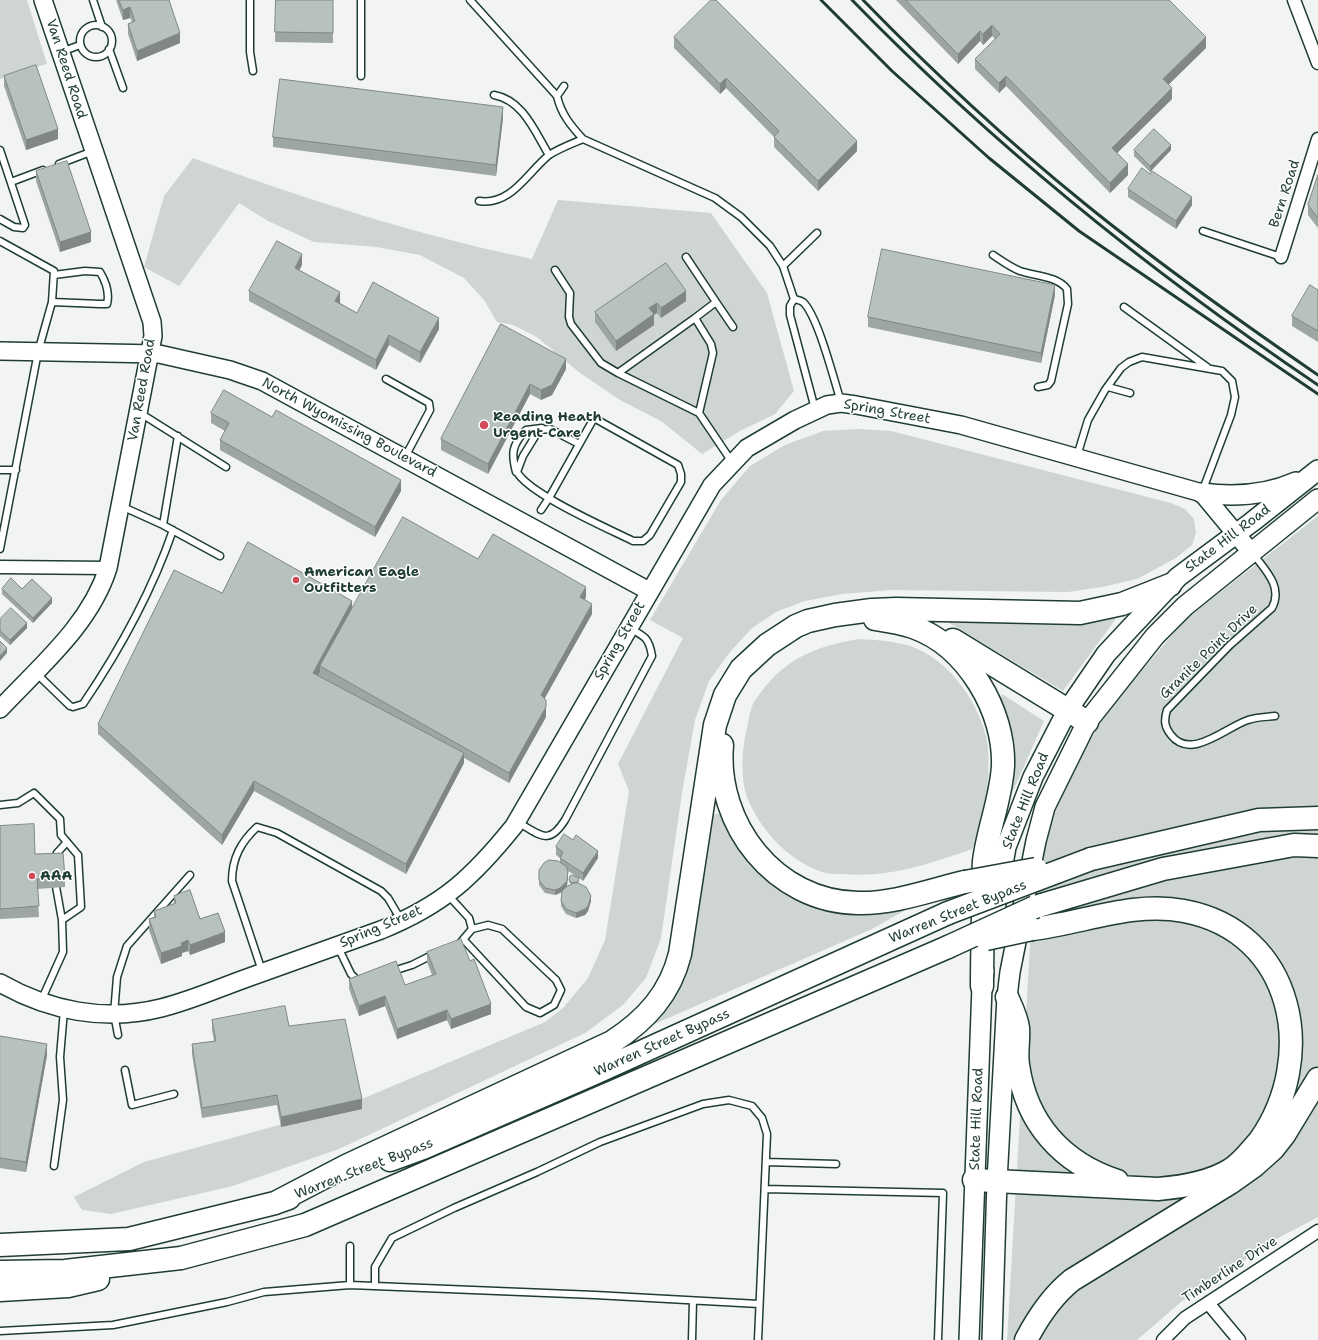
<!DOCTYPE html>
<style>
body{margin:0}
canvas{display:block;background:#f2f3f3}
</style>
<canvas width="1318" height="1340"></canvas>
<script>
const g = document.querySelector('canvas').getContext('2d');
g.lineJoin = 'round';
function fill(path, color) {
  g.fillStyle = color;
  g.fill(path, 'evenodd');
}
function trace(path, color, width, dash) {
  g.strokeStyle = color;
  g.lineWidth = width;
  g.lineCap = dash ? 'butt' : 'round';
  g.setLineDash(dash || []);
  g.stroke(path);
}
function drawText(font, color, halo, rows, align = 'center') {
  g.font = font + ' "Shantell Sans",sans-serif';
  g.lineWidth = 3;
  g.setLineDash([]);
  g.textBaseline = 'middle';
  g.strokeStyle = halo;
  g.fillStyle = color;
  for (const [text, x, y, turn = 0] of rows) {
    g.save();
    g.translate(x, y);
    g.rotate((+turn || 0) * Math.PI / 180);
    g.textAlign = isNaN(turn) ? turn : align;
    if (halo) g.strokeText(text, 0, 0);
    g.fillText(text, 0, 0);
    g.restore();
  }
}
fill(new Path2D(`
 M0,0H27L47,64L0,79Z
 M193,158C305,199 416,235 532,259L558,200L711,213L767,293L794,391L775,414L740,431L702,454L661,421L620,400L580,373L537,337L513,325L497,322L484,300L464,278L420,255L377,247L314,242L268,221L239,203L179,286L144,267L164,196Z
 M858,429L891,431L1171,503L1185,509L1194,519L1196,533L1192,545L1176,558L1137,579L1102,587L1068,592L892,590L842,594L805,601L776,612L752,628L730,652L709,681L695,720L682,793L661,938L646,978L623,1005L585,1033L339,1149L233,1186L111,1214L82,1210L74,1197L144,1162L338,1109L545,1022L563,1008L588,978L605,940L629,791L618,764L683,638L650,620L721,500L750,466L785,445L823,431Z
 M1318,516V1217L1280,1237L1181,1302L1137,1340H1007L1030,945L1045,838L1071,771L1110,708L1185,620Z
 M1118,616L1063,691L941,618Z
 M859,639C876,640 893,641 910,646C948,659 976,698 986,736C991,755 988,807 982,827C979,834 975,842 972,849C929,864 889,878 843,874C836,874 828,874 822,872C788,860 760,830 747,797C740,777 742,748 747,728C749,720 750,709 754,702C782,660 811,647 859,639Z
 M1002,694L1044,721L1005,809L1000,703Z
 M723,813L789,891L906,903L909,908L872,929L650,1026L666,1006L710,815Z`), '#ced5d3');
const lane = new Path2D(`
 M93,0L102,27
 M250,0V52L253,71
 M361,0V76
 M470,0L557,96
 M80 41a16 16 0 1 1 32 0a16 16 0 1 1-32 0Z
 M109,49L123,88
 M61,52L80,45
 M564,86L557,96C561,114 571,126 583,139L715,198L741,217L770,246L783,266L794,299L790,306V315L815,409
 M494,95C523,100 535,132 549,155
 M0,150L25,225L23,228L14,227L0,219
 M59,164L93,151
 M11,182L43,170
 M479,201C511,206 527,173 549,155C560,148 571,144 583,139
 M1203,231L1281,257
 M0,241L54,271L52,302L38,352L0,549
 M993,255C1002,261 1010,267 1020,271C1035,276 1057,276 1067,289L1068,304L1051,381L1048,385L1038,387
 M686,257L716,302L695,318
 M783,266L817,233
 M555,270L570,293L569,317L571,324L601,363L618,373
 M794,299C798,300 800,300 803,302C818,316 834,380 841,402
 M52,302L100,304H107C110,292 106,282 100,272L85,271L54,275
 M716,302L733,327
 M1124,307L1207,367
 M386,379L429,403L430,410L405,457
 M1108,387L1130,393
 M140,413L226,467
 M699,413L618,373L695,318L711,344L713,353L699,413L732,462
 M178,436L163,525L220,556
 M1077,456L1088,420L1105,390L1121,368L1129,362L1142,357L1222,371L1232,381L1235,397L1231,415L1202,492
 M0,470H16
 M516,472C511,453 512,445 526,430L542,428
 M121,506L163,525
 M541,510L549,498L594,418L678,465L681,474V482L650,535L643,541H633C607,528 529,494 517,472L523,456L539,430L550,429L579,444
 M1254,555C1266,571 1283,587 1272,608L1230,645L1167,710C1164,720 1164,726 1171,735C1191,761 1226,727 1248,720C1256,717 1266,717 1275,716
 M37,674L70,706L73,707L83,704C119,651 152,591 173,530
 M0,805L18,803L34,793L60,819L61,835L78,855L81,907L62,920L63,952L41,1001
 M517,822C540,834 548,847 565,820L652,656C649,637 644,636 629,628
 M55,860L57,853L67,842
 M55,881L62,920
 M448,895L469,918L472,929L461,942
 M464,940L526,1007L540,1013L554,1005L561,990L556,980L502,929L488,925L472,929
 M338,947L351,974L358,981L361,980
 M262,971L232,881C232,858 241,842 257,827L277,833L381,891L388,898L401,920
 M393,971L412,965L434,954
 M118,1035L114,1014L117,977L127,946L190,875
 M125,1070L132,1105L174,1094
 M766,1162L836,1164
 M54,1166L63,1100L60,1057L64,1010
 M765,1189L943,1193L938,1340
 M350,1285V1246
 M375,1286V1267L392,1238L454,1208L537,1172L600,1142L703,1104L729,1100L752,1106L762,1118L767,1134L758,1340
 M0,1331L113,1325L227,1302L264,1292L350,1285L595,1295L759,1304
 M692,1340L693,1301`);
const street = new Path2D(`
 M1294,0L1318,63
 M1281,257L1318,139
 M0,567L108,568
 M1208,1303L1239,1340
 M1163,1340L1185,1318L1318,1231`);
const secondary = new Path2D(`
 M0,351L159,354L230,370L262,381L649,591
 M0,709C40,666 90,625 108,568L153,336L152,322L43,0
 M0,983C49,1011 105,1022 161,1008C190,1001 219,988 247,978C292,962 336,946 381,930C443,905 473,877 514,826L712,485L747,448L795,420L827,405L841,403L856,405L961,425L1202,493L1251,552`);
const primary = new Path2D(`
 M1202,493C1233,497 1267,495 1296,482
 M990,938L1006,847L1033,777L1067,711L1106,654L1178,577L1252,522L1318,470
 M969,1340L982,986L984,971
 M992,1340L997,1181L1007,997L1010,972L1036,841L1045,807L1087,722L1155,636L1185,606L1318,499`);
const highway = new Path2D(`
 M875,619C888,621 901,623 913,627C967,646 1005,711 1003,766C1001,799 988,829 984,861C983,874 984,888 983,901C983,929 982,957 982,986
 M953,640L1087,722
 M722,745C715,824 775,902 858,903C894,904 930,890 965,882
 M1091,859L1259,820L1318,818
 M1035,907L1163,869L1294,845L1318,846
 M1007,997C1011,1006 1017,1018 1018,1028C1019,1041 1016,1052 1018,1065C1026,1123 1062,1163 1117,1181
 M390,1160L423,1148L595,1073L948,913
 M974,1180L1158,1189C1182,1187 1209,1183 1230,1170C1242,1163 1251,1150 1260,1140C1318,1057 1295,932 1184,911C1133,901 1083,923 1032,929
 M275,1203L346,1166L612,1042C646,1020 670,994 680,954L715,725L725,695L741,669L767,645L796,626L808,621L835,615L872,610L896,609L1080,613L1122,604L1170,585
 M0,1245L129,1239L275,1203L289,1198
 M0,1272L65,1271L181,1258L305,1225L948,947
 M0,1290L68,1286L98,1279
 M1026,1340C1038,1317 1052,1296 1072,1280L1230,1183L1254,1166L1273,1149L1284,1135L1318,1079`);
trace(lane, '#1f3d34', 9);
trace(street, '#1f3d34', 15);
trace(secondary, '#1f3d34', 20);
trace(primary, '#1f3d34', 22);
trace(highway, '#1f3d34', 25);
trace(lane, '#fff', 6);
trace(street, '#fff', 12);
trace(secondary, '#fff', 17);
trace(primary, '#fff', 19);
trace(highway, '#fff', 22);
trace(new Path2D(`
 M821,0L892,71L989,158L1079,231L1318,394
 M852,0C993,145 1150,272 1318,385
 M863,0C933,72 1006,140 1084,203C1159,264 1238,320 1318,375`), '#1f3d34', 3);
const highwayBridge = new Path2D(`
 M965,882L1036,869
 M948,913L1091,859
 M986,939L1032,929
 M948,947L1035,907`);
trace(highwayBridge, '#1f3d34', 25, []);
trace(highwayBridge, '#fff', 22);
fill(new Path2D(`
 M116,0H169L180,43L137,61L128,34V24L132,22L130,18L123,20Z
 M276,0H333V43L275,42Z
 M896,0H1169L1206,48L1168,85L1172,99L1117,153L1128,175L1110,193L1006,86L999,93L975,69V59L995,39L992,36L983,45L980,41L958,64Z
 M674,37L857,151L818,191L774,147V137L726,88L720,94L674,48Z
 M4,76L58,139L26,150L4,86Z
 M503,118L496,176L273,147V137Z
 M1134,150H1171L1150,172L1134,156Z
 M36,171L91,242L60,252L36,181Z
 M1150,174L1192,205L1176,229L1128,197V189Z
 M1318,175V228L1308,215V205Z
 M666,263L686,301L661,318L657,313L654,315V325L616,351L595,322V312Z
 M302,265L299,270L340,303L357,313L439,329L420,363L389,345L376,370L249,301V291Z
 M1318,290V342L1292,326V316Z
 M1055,295L1041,363L868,327V317Z
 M501,324L566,369L552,395L541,400L530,394L488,474L441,450V439Z
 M211,413L401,491L375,537L220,450V440L225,431L211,423Z
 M478,559L586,597L585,600L592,614L544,698L546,717L509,783L464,758V763L406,874L254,791L222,845L98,734V724L222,593L352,609Z
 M2,589H22L52,603L33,623L2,594Z
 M0,619L27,628L10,645L0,636Z
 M0,826L65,877V887L37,889L39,917L0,919Z
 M556,847L598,858L583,881L579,878L578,883L591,901L588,911L585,915L576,918L566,914L561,906V901L564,890L560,893L555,895L545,893L539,885V870L560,862V858L556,855ZM567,870L577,877L569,880V882L571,884L566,887L567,886L568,876Z
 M174,896L200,919L225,942L190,955L188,951L182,953V956L161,964L149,930V919L154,917V911L174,904Z
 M427,952L491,1014L451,1029L447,1020L397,1039L385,1006L359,1016L349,989V979L405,985L432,975L427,962Z
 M212,1020L289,1026L362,1109L281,1127L277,1105L202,1118L192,1054V1044L214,1041L212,1030Z
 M0,1036L47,1055L26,1172L0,1168Z`), '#9da6a3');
fill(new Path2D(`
 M130,7V18L123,20V10Z
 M992,25V36L983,45V34Z
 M980,31V41L958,64V54Z
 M180,33V43L137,61V51Z
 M1206,37V48L1163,90V79Z
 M1006,76V86L999,93V83Z
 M726,78V88L720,94V84Z
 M1172,88V99L1112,158V148Z
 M503,107V118L496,176V165Z
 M58,129V139L26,150V140Z
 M857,141V151L818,191V181Z
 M1171,145V150L1150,172V166Z
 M1128,164V175L1110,193V183Z
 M1192,197V205L1176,229V221Z
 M91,232V242L60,252V242Z
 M302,254V265L295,278V268Z
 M1055,285V295L1041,363V353Z
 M686,291V301L661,318V308Z
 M340,292V303L335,311V301Z
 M657,303V313L654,315V325L616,351V341L649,308Z
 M439,318V329L420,363V352Z
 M389,335V345L376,370V360Z
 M566,359V369L552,395L541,400V390Z
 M530,384V394L488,474V464Z
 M401,480V491L375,537V527Z
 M586,587V597L580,608V597Z
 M52,598V603L33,623V618Z
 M352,601V611L320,666V672L313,683V673Z
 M592,604V614L541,705V695Z
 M27,623V628L10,645V640Z
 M7,648V653L0,661V656Z
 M546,700V717L509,783V773Z
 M464,753V763L406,874V864Z
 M254,781V791L222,845V835Z
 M598,851V858L583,881V873Z
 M568,871L567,886L560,893L555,895V890Z
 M591,896V901L588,911L585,915L576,918V913Z
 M225,932V942L190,955V945Z
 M188,940V951L182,953V956L161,964V953L181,943Z
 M385,996V1006L359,1016V1006Z
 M491,1004V1014L451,1029V1019Z
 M447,1010V1020L397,1039V1029Z
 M47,1044V1055L26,1172V1162Z
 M362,1099V1109L281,1127V1117Z`), '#808784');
const building = new Path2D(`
 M119,0H169L180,33L137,51L128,24L135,21L130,7L123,10Z
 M276,0H333V33L275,32Z
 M711,0H716L857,141L818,181L774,137L779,131L726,78L720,84L674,37Z
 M906,0H1169L1206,37L1163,79L1172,88L1112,148L1128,164L1110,183L1006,76L999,83L975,59L1000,34L992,25L983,34L980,31L958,54Z
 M36,65L58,129L26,140L4,76Z
 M280,79L503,107L496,165L273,137Z
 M1154,129L1171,145L1150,166L1134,150Z
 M67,161L91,232L60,242L36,171Z
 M1142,168L1150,174L1152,171L1192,197L1176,221L1128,189Z
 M1318,175V218L1308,205Z
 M277,241L302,254L295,268L340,292L335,301L357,313L373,282L439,318L420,352L389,335L376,360L249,291Z
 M882,249L1055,285L1041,353L868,317Z
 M666,263L686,291L661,308L657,303L649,308L654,314L616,341L595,312Z
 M1310,285L1318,290V331L1292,316Z
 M501,324L566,359L552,385L541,390L530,384L488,464L441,439Z
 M224,390L272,417L276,410L401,480L375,527L220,440L229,423L211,413Z
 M403,517L478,559L493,534L586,587L580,597L592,604L541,695L546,700V707L509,773L320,666Z
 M248,542L352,601L313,673L464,753L406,864L254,781L222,835L98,724L174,570L222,593Z
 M11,578L22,589L32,579L52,598L33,618L2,589Z
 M11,608L27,623L10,640L0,631V619Z
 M0,641L7,648L0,656Z
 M34,824L35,854L63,853L65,877L37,879L39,906L0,909V826Z
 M564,834L573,840L576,835L598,851L583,873L560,858L563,852L556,847Z
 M549,860L558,861L566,866L568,871L567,881L560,888L555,890L545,888L539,880V870L544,863Z
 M572,875L579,878L578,882L572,883L569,880L570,876Z
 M573,883H578L586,887L591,896L588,906L585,909L576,913L566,909L561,901L562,891L565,888Z
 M190,890L200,919L218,913L225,932L190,945L188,940L181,943L182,946L161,953L149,919L156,917L154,911L176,903L174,896Z
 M461,939L470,961L474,959L491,1004L451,1019L447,1010L397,1029L385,996L359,1006L349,979L396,961L405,985L436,974L427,952Z
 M285,1006L289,1026L345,1019L362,1099L281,1117L277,1095L202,1108L192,1044L216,1041L212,1020Z
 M0,1036L47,1044L26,1162L0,1158Z`);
fill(building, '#b7c1bd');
trace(building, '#808784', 1);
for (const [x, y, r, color] of [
 [484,425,5,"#d1495b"],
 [296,580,4,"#d1495b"],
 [32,876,4,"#d1495b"]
]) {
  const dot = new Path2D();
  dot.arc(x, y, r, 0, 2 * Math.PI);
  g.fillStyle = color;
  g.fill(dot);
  trace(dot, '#fff', 1.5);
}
drawText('14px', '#1f3d34', '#fff', [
 ["Van Reed Road",66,69,72],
 ["Bern Road",1285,194,-72],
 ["Van Reed Road",142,390,-80],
 ["Spring Street",887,412,10],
 ["North Wyomissing Boulevard",349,428,28],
 ["State Hill Road",1228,539,-37],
 ["Spring Street",620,641,-60],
 ["Granite Point Drive",1209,652,-44],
 ["State Hill Road",1026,801,-68],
 ["Warren Street Bypass",958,912,-22],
 ["Spring Street",381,927,-23],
 ["Warren Street Bypass",662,1043,-24],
 ["State Hill Road",977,1119,-88],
 ["Warren Street Bypass",364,1169,-21],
 ["Timberline Drive",1230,1270,-33]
]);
drawText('bold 14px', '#1f3d34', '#fff', [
 ["Reading Heath",493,417],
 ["Urgent Care",493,433],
 ["American Eagle",304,572],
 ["Outfitters",304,588],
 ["AAA",40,876]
], 'left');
</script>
